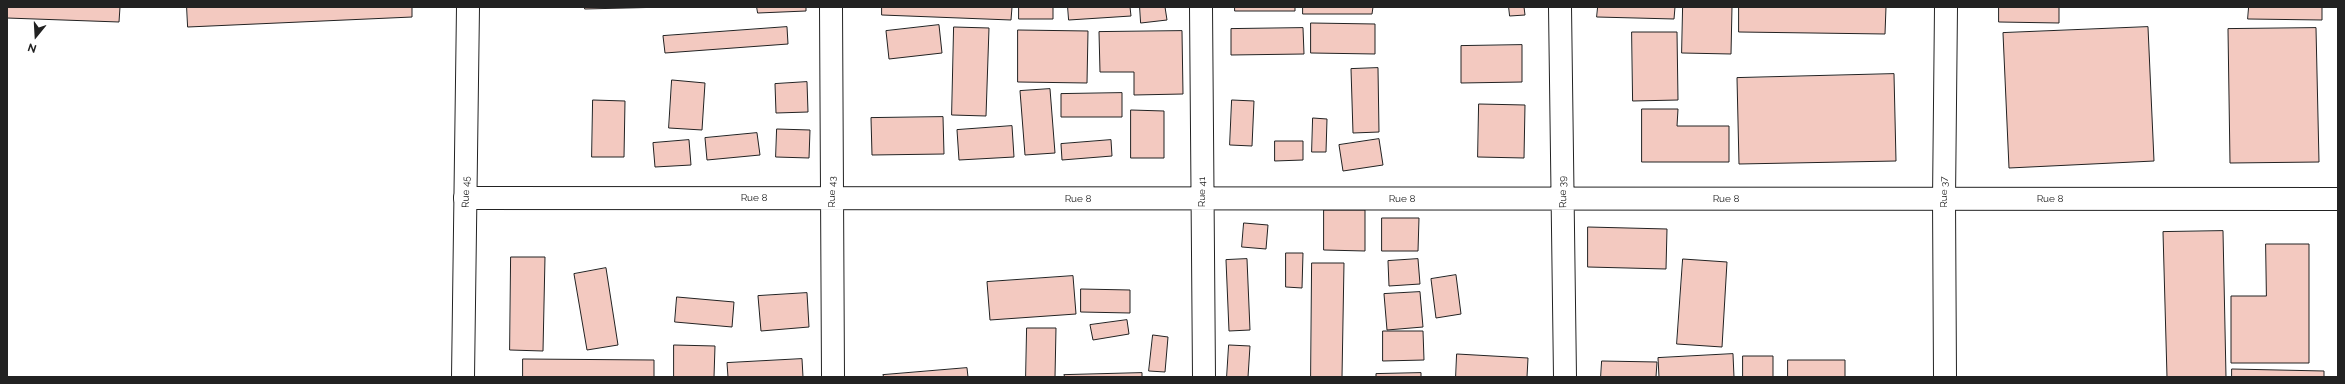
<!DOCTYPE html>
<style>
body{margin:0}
#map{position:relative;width:2345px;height:384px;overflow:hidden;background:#fff;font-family:Raleway,sans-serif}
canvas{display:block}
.frame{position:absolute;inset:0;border:8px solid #222;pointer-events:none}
.north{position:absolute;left:16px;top:16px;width:40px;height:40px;-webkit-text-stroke:3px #fff;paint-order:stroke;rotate:198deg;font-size:11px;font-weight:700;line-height:16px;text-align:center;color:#222}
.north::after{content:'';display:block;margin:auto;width:14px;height:18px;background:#222;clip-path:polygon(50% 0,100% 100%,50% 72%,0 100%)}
</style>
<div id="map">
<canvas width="2345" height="384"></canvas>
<div class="frame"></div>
<div class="north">N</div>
</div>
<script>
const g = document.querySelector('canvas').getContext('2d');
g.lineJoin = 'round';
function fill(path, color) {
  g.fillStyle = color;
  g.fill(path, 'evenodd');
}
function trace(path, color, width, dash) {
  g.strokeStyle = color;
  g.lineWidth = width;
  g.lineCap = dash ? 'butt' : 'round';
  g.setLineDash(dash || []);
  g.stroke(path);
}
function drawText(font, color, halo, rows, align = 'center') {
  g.font = font + ' Raleway,sans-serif';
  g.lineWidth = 3;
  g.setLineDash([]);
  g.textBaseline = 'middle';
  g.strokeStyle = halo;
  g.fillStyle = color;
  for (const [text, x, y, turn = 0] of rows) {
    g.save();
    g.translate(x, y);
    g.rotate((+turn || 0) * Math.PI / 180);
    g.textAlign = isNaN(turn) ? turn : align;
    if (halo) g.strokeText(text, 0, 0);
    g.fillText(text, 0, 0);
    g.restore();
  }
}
const building = new Path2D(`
 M7,7H120L119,22L7,18Z
 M187,7H412V17L188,27Z
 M585,7H667L585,9Z
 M757,7H806V11L758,13Z
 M882,7H1012L1011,20L882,15Z
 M1019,7H1053V19H1019Z
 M1068,7H1130L1131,16L1069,20Z
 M1140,7H1165L1167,20L1141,23Z
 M1235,7H1295V11H1235Z
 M1303,7H1373L1372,14H1303Z
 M1509,7H1524L1525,15L1510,16Z
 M1598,7H1675L1674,19L1597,17Z
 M1683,7H1732L1731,54L1682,53Z
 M1739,7H1886L1885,34L1739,32Z
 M1999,7H2059V23L1999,22Z
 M2249,7H2322V20L2248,19Z
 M1311,23L1375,24V54L1311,53Z
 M939,25L942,53L889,59L886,31Z
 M787,27L788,44L665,53L663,36Z
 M954,27L989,28L986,116L952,115Z
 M2148,27L2154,161L2009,168L2003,33Z
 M1303,28L1304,54L1231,55V29Z
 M2316,28L2319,162L2230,163L2228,29Z
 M1018,30L1088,31L1087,83L1018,82Z
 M1182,31L1183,94L1134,95V72H1100L1099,32Z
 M1632,32H1677L1678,100L1633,101Z
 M1522,45V82L1461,83V46Z
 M1378,68L1379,132L1353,133L1351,69Z
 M1894,74L1896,161L1739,164L1737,78Z
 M672,80L705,83L702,130L669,128Z
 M807,82L808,112L776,113L775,84Z
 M1050,89L1055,153L1025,155L1020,91Z
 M1122,93V117H1061V94Z
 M593,100L625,101L624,157H592Z
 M1232,100L1254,101L1252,146L1230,145Z
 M1479,104L1525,105L1524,158L1478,157Z
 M1642,109H1678L1677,126H1729V162H1642Z
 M1131,110L1164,111V158H1131Z
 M943,117L944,154L872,155L871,118Z
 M1313,118L1327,119L1326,152H1312Z
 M1012,126L1014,157L959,160L957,130Z
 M777,129L810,130L809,158L776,157Z
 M757,133L760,155L707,160L705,138Z
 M1379,139L1383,165L1343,171L1339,145Z
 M689,140L691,165L655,167L653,143Z
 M1111,140L1112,156L1062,160L1061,144Z
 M1275,141H1303V160L1275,161Z
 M1324,210H1365V251L1324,250Z
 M1382,218H1419L1418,251H1382Z
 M1244,223L1268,225L1266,249L1242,247Z
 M1588,227L1667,229L1666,269L1588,267Z
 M2223,231L2226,377H2167L2163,232Z
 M2266,244H2309V363H2231V296H2266Z
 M1286,253H1303L1302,288L1286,287Z
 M511,257H545L543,351L510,350Z
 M1247,259L1250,330L1229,331L1226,260Z
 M1418,259L1420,284L1389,286L1388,261Z
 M1683,259L1727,262L1722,347L1677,344Z
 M1312,263H1344L1342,377H1311Z
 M606,268L618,345L587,350L574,274Z
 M1456,275L1461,314L1436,318L1431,279Z
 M1073,276L1076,314L990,320L987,282Z
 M1081,289L1130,290V313L1081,312Z
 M1420,292L1423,327L1387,330L1384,294Z
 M807,293L809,327L761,331L758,296Z
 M677,297L734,302L732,327L675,322Z
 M1127,320L1129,334L1093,340L1090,325Z
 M1027,328H1056L1055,377H1026Z
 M1383,331H1423L1424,360L1383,361Z
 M1153,335L1168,337L1165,372L1149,371Z
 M674,345L715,346L714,377H674Z
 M1229,345L1250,346L1248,377H1227Z
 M1457,354L1528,358L1527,377H1456Z
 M1733,354L1734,377H1659L1658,358Z
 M1743,356H1773V377H1743Z
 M523,359L654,360V377H523Z
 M802,359L803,377H728L727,363Z
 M1788,360H1845V377H1788Z
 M1602,361L1657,362L1656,377H1601Z
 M967,368L968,377H884L883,375Z
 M2232,369L2324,371V377H2232Z
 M1142,373V377H1065L1064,375Z
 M1421,373V377H1376V374Z`);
fill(building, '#f3c9c0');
trace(building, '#222', 1);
const street = new Path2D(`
 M831,7L833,377
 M1201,7L1204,377
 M1560,7L1565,377
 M465,198L2338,199`);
const secondary = new Path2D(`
 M463,377L468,7
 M1945,377L1944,199L1946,7`);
trace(street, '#222', 24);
trace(secondary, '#222', 24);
trace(street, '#fff', 22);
trace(secondary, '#fff', 22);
drawText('10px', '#222', '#fff', [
 ["Rue 45",466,192,-89],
 ["Rue 43",832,192,-90],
 ["Rue 41",1202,192,-90],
 ["Rue 39",1563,192,-91],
 ["Rue 37",1944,192,-90],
 ["Rue 8",754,198],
 ["Rue 8",1078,199],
 ["Rue 8",1402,199],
 ["Rue 8",1726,199],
 ["Rue 8",2050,199]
]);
</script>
